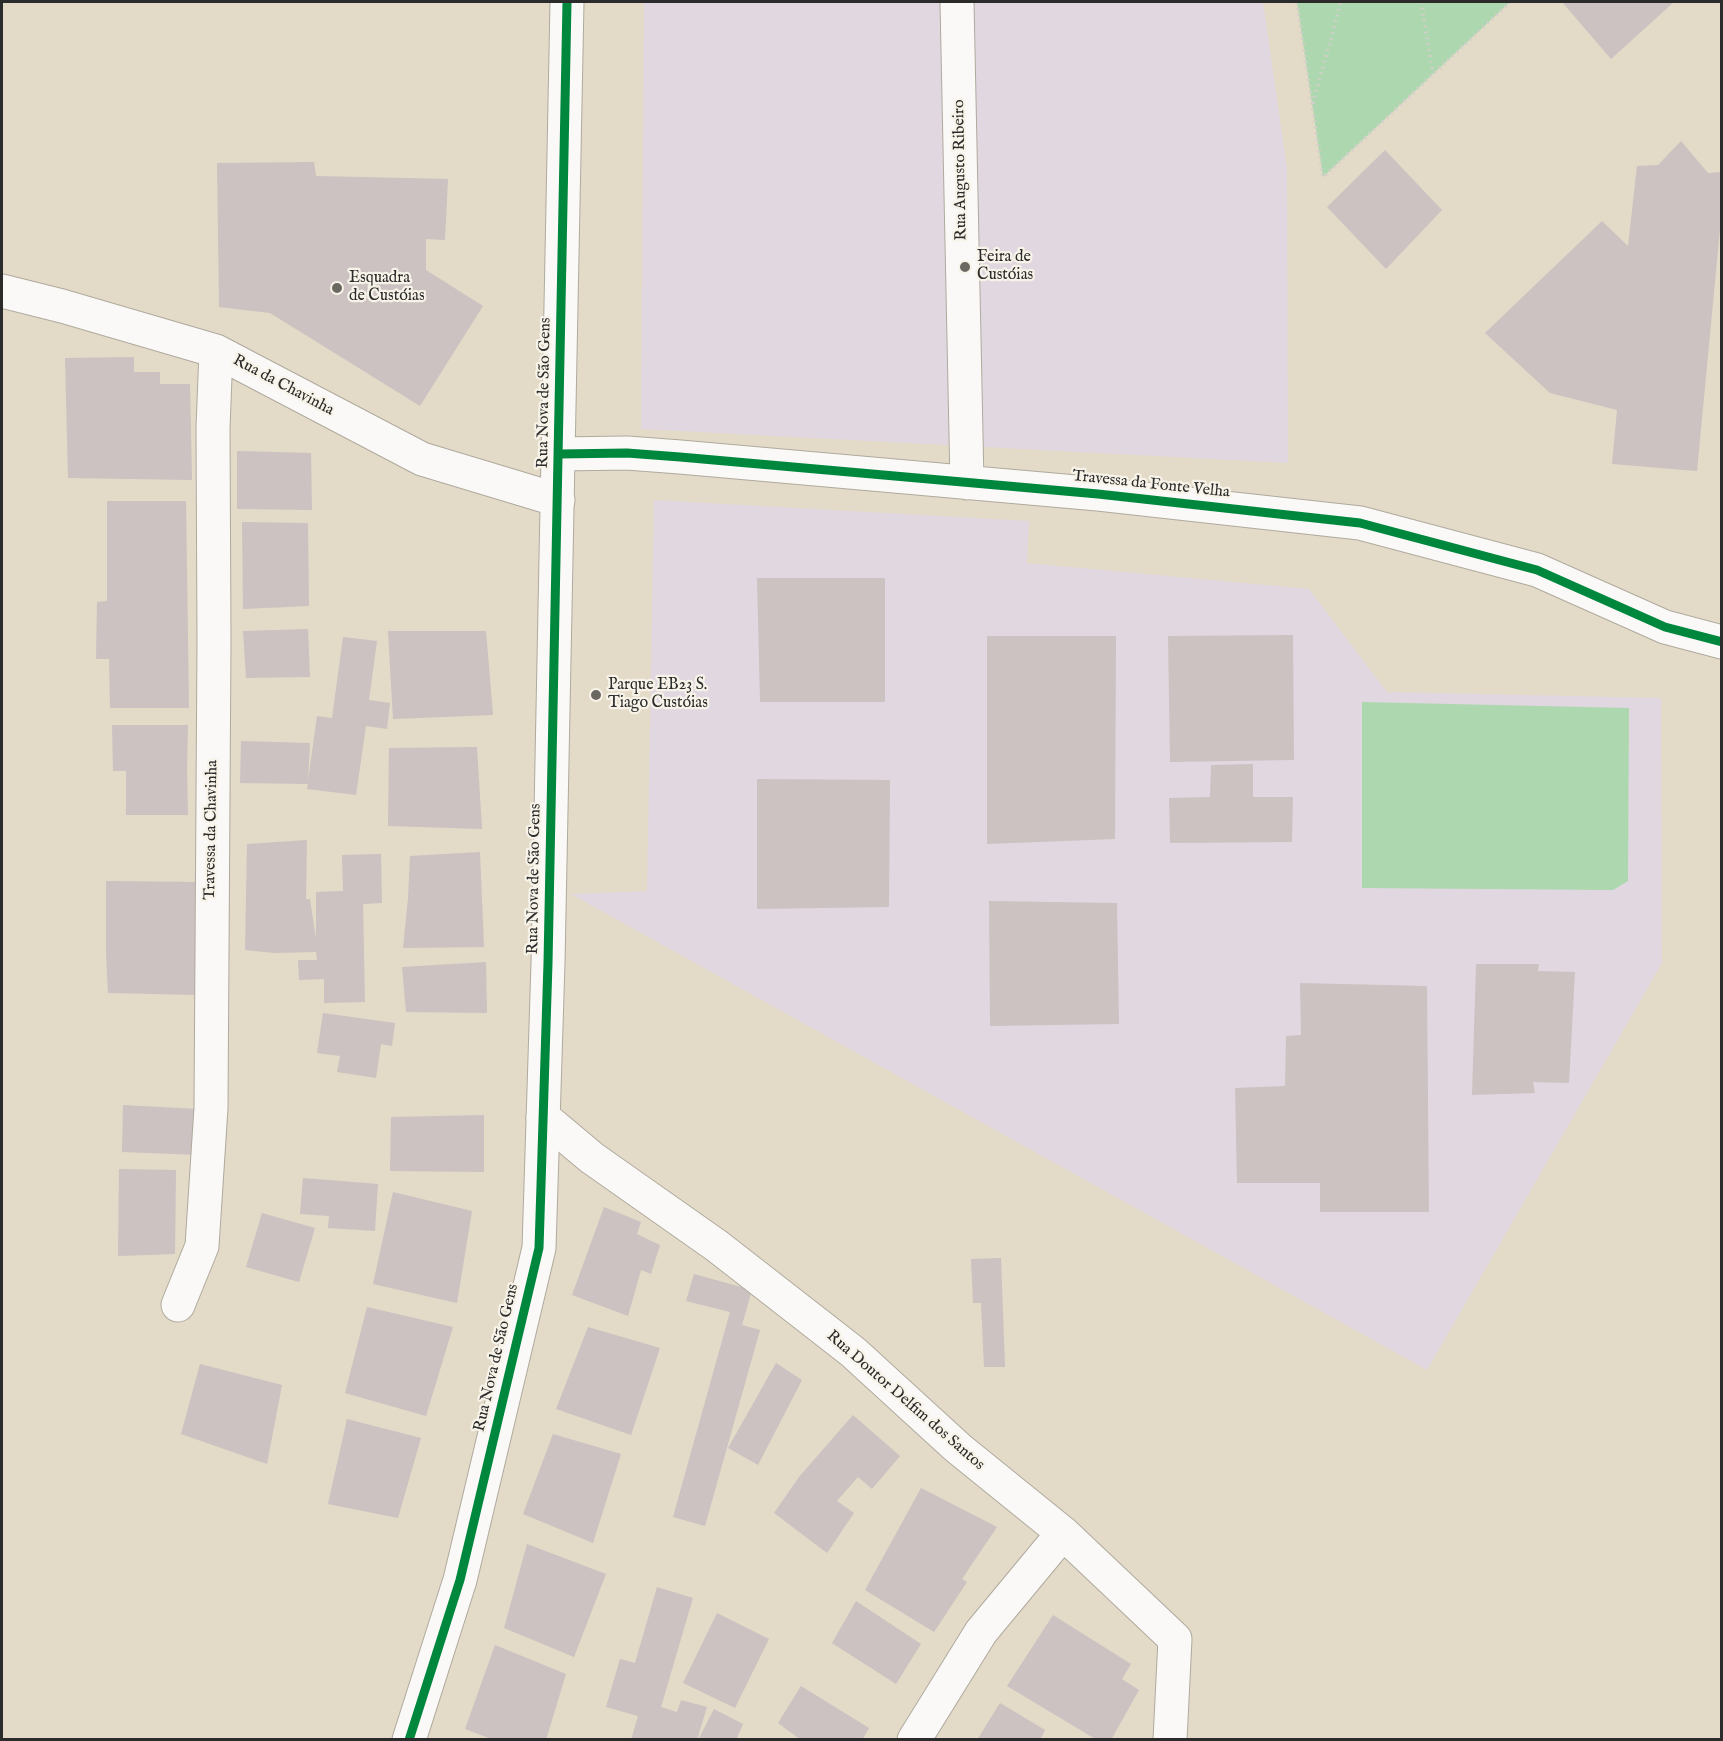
<!DOCTYPE html>
<meta charset="utf-8">
<style>
body{margin:0}
#map{position:relative;width:1723px;height:1741px;overflow:hidden;background:#e3dac8;font-family:"IM FELL English",serif}
canvas{display:block}
.frame{position:absolute;inset:0;border:3px solid #2b2b2b;pointer-events:none}
</style>
<div id="map">
<canvas width="1723" height="1741"></canvas>
<div class="frame"></div>
</div>
<script>
const g = document.querySelector('canvas').getContext('2d');
g.lineJoin = 'round';
function fill(path, color) {
  g.fillStyle = color;
  g.fill(path, 'evenodd');
}
function trace(path, color, width, dash) {
  g.strokeStyle = color;
  g.lineWidth = width;
  g.lineCap = dash ? 'butt' : 'round';
  g.setLineDash(dash || []);
  g.stroke(path);
}
function drawText(font, color, halo, rows, align = 'center') {
  g.font = font + ' "IM FELL English",serif';
  g.lineWidth = 4.5;
  g.setLineDash([]);
  g.textBaseline = 'middle';
  g.strokeStyle = halo;
  g.fillStyle = color;
  for (const [text, x, y, turn = 0] of rows) {
    g.save();
    g.translate(x, y);
    g.rotate((+turn || 0) * Math.PI / 180);
    g.textAlign = isNaN(turn) ? turn : align;
    if (halo) g.strokeText(text, 0, 0);
    g.fillText(text, 0, 0);
    g.restore();
  }
}
fill(new Path2D(`
 M644,2H1263L1287,169L1288,463L641,429Z
 M654,500L1029,521L1027,563L1309,589L1387,692L1661,698L1662,963L1427,1370L571,894L647,891Z`), '#e1d7e0');
fill(new Path2D(`
 M1297,2H1510L1323,177Z
 M1362,702L1629,708L1628,881L1613,890L1362,888Z`), '#add7ae');
fill(new Path2D(`
 M1562,2H1674L1611,59Z
 M1681,141L1708,173L1722,172V208L1697,471L1612,464L1617,410L1550,393L1485,333L1602,221L1628,246L1637,166L1658,165Z
 M1385,150L1442,210L1386,269L1327,207Z
 M314,162L316,176L448,179L445,240L426,239V270L483,306L420,406L270,313L219,307L217,163Z
 M134,357V372H160V384H190L192,480L68,478L65,358Z
 M237,451L311,453L312,510L237,509Z
 M107,501H186L189,708H110L109,659H96L97,602L107,601Z
 M242,522L308,523L309,606L243,609Z
 M757,578H885V702H760Z
 M308,629L310,677L246,678L243,631Z
 M388,631H486L493,715L393,719Z
 M1293,635L1294,760L1170,762L1168,636Z
 M987,636H1116L1115,839L987,844Z
 M343,637L377,641L369,700L390,703L387,729L366,726L356,795L307,789L308,784L240,783L241,741L310,743L308,781L317,716L332,718Z
 M112,725H188L187,771L188,815H126V771H113Z
 M477,747L482,829L388,826L389,748Z
 M1253,764V797H1293L1292,842L1170,843L1169,798L1210,797L1211,765Z
 M757,779L890,780L889,907L757,909Z
 M307,840L306,899H310L316,939V892L343,891L342,855L381,854L382,903L363,904L365,1002L324,1003V979L299,980L298,960H317L316,952L275,953L245,950L247,844Z
 M480,852L484,947L403,948L408,898L410,856Z
 M106,881L197,882L198,995L108,993L106,953Z
 M989,901L1117,903L1119,1024L990,1026Z
 M486,962L487,1013L406,1012L402,967Z
 M1476,964H1539L1538,971L1575,972L1569,1083L1533,1082L1535,1093L1472,1095Z
 M1300,983L1427,986L1429,1212H1320V1183H1237L1235,1088L1285,1086L1286,1036L1301,1035Z
 M323,1013L395,1023L392,1046L381,1044L376,1078L337,1072L340,1056L317,1053Z
 M123,1105L198,1109V1155L122,1152Z
 M484,1115V1172L390,1171L391,1117Z
 M119,1169L176,1170L175,1254L118,1256Z
 M303,1178L378,1184L375,1231L328,1228L329,1216L300,1214Z
 M393,1192L472,1211L457,1303L373,1284Z
 M604,1207L641,1222L637,1234L660,1245L651,1274L641,1270L628,1316L572,1295Z
 M262,1213L315,1228L299,1282L246,1267Z
 M1001,1258L1005,1367H984L981,1303H973L971,1259Z
 M694,1274L752,1290L742,1325L760,1330L705,1526L673,1517L730,1312L686,1301Z
 M367,1307L453,1327L426,1416L345,1393Z
 M588,1327L660,1348L631,1435L556,1409Z
 M776,1363L802,1380L758,1465L728,1448Z
 M200,1364L282,1385L267,1464L181,1434Z
 M853,1415L900,1456L872,1489L858,1477L837,1501L854,1513L827,1553L774,1513L799,1477Z
 M347,1419L421,1438L398,1518L328,1504Z
 M553,1434L621,1454L593,1543L523,1514Z
 M921,1488L997,1527L962,1579L967,1582L934,1632L865,1590Z
 M527,1544L606,1574L574,1657L504,1628Z
 M657,1587L693,1598L661,1707L677,1712L681,1700L707,1707L697,1740H631L638,1716L606,1707L620,1659L635,1663Z
 M856,1601L921,1644L896,1684L832,1643Z
 M717,1613L769,1639L735,1708L683,1683Z
 M1053,1615L1131,1664L1122,1679L1139,1690L1111,1740H1097L1007,1686Z
 M495,1645L566,1674L546,1740H494L465,1729Z
 M801,1686L869,1728L862,1740H801L778,1723Z
 M1000,1703L1045,1730L1040,1740H977Z
 M714,1709L743,1724L736,1740H698Z`), '#cbc2c1');
const minor = new Path2D(`
 M957,2L967,483
 M2,291L62,306L216,351L422,459L558,500
 M559,454L627,453L680,457L1098,494L1360,523L1537,570L1665,627L1722,642
 M543,1117L592,1158L717,1246L853,1352L958,1448L1063,1533L1175,1639L1170,1740
 M178,1305L202,1246L211,1108L214,641L213,428L216,351
 M914,1740L981,1632L1063,1533`);
const tertiary = new Path2D(`
 M409,1740L460,1580L539,1248L548,963L567,2`);
trace(minor, '#afaa9e', 35);
trace(tertiary, '#afaa9e', 35);
trace(new Path2D(`
 M1297,2L1323,177L1510,2
 M1421,2L1433,74
 M1313,103L1341,2`), '#d1cfca', 4, [1.5, 4.5]);
trace(minor, '#fbf9f7', 33);
trace(tertiary, '#fbf9f7', 33);
trace(new Path2D(`
 M559,454L627,453L680,457L1098,494L1360,523L1537,570L1665,627L1722,642
 M409,1740L460,1580L539,1248L548,963L567,2`), '#00873e', 9);
for (const [x, y, r, color] of [
 [965,267,6,"#6b6862"],
 [337,288,6,"#6b6862"],
 [596,695,6,"#6b6862"]
]) {
  const dot = new Path2D();
  dot.arc(x, y, r, 0, 2 * Math.PI);
  g.fillStyle = color;
  g.fill(dot);
  trace(dot, '#f7f3e8', 2);
}
drawText('16px', '#2b2b2b', '#f7f3e8', [
 ["Rua Augusto Ribeiro",961,170,-91],
 ["Rua da Chavinha",283,386,28],
 ["Rua Nova de São Gens",545,393,-89],
 ["Travessa da Fonte Velha",1151,485,6],
 ["Travessa da Chavinha",212,830,-89],
 ["Rua Nova de São Gens",535,879,-89],
 ["Rua Nova de São Gens",497,1358,-77],
 ["Rua Doutor Delfim dos Santos",905,1401,41]
]);
drawText('16px', '#2b2b2b', '#f7f3e8', [
 ["Feira de",977,258],
 ["Custóias",977,276],
 ["Esquadra",349,279],
 ["de Custóias",349,297],
 ["Parque EB23 S.",608,686],
 ["Tiago Custóias",608,704]
], 'left');
</script>
